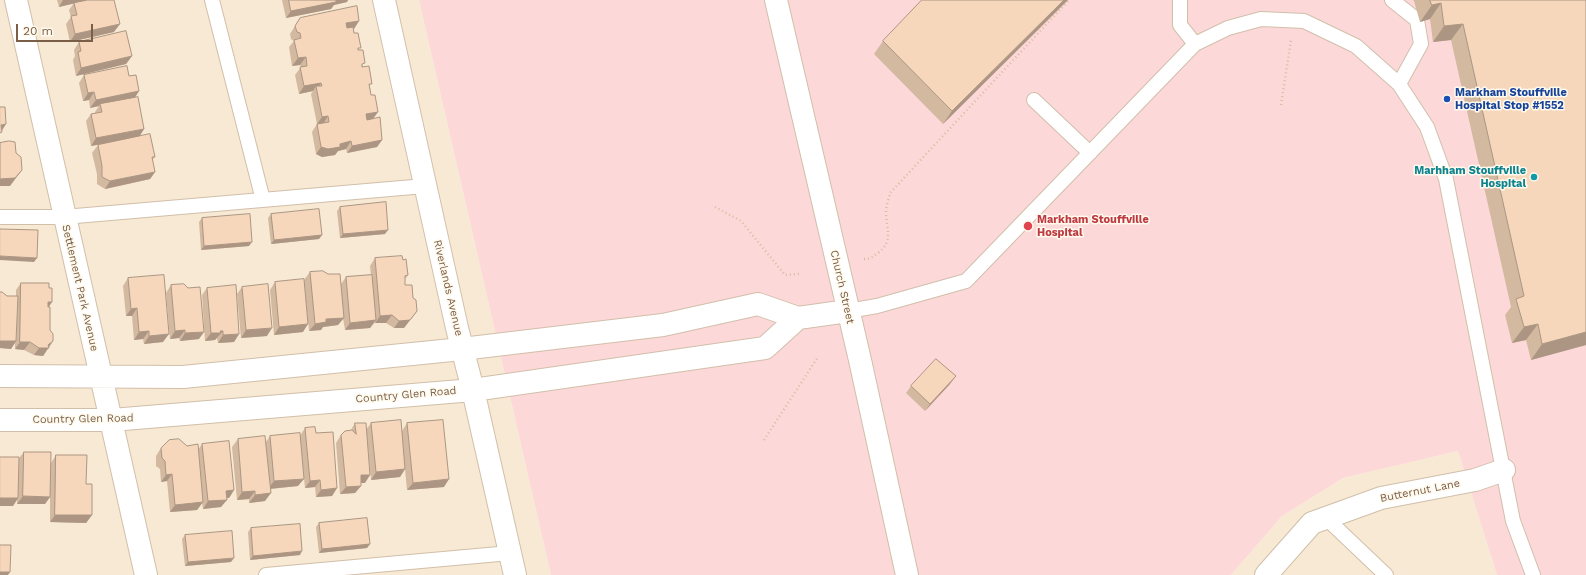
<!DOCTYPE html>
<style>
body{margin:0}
#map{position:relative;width:1586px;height:575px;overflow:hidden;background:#fef7e5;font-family:"Work Sans",sans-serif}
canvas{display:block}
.scale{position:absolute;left:16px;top:24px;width:77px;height:18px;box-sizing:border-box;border:2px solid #7a5e48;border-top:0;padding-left:5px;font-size:12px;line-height:14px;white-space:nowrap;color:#7a5e48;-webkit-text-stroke:3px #fffaee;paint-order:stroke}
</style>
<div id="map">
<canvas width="1586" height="575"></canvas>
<div class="scale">20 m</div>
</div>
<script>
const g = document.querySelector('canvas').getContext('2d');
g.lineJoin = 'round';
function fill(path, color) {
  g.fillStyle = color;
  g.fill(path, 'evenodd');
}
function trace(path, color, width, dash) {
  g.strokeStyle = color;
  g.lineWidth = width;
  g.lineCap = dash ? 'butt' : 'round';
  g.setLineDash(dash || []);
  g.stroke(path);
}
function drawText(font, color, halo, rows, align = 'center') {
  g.font = font + ' "Work Sans",sans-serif';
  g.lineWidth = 3;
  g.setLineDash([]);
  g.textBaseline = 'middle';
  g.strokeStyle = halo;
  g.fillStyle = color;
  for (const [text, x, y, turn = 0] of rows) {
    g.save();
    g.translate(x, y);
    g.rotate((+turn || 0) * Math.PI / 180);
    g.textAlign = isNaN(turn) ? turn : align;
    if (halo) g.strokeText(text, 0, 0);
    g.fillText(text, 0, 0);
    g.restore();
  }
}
fill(new Path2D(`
 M0,0H419L551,575H0Z
 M1458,451L1497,575H1231L1282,516L1343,478Z`), '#f7e9d3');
fill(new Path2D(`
 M419,0H1586V575H1497L1458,451L1343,478L1282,516L1231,575H551Z`), '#fdd8d9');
const service = new Path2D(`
 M212,0L263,200
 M1180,0V25L1195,44
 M1392,0L1417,20L1421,44L1399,84
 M1034,100L1090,153
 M0,217H64L425,186
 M848,311L877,306L966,281L1195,44L1228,28L1261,19L1304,21L1356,46L1399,84L1427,127L1446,179L1513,521L1533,575
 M1326,518L1386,575
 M266,575L510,553`);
const minor = new Path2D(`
 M16,0L146,575
 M384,0L457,328L473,390L515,575
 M0,376L183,377L462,349L663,325L758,304L798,318L848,311
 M0,420H112L473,390L765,348L798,318
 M1266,575L1312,523L1381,498L1475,480L1504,470`);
const tertiary = new Path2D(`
 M776,0L860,360L907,575`);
trace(service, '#d1bfaa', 16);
trace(minor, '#d1bfaa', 24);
trace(tertiary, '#d1bfaa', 24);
trace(new Path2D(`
 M1281,105L1291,40
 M715,207L741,221L785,275L799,274
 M864,259C871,259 873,256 878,253C894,241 886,228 886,212C886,206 889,199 890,193L1069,0
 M764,440L818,357`), '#dbbb9d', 2.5, [1, 3]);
trace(service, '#fff', 14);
trace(minor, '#fff', 22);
trace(tertiary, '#fff', 22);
fill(new Path2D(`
 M57,0H114V32L70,42L66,24L71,17L69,10L74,3L59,7Z
 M282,0H348L347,2L334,5L331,9L286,18Z
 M1068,0L943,124L874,54L883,41Z
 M1413,0H1586V345L1531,360L1526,340L1512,343L1505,315L1511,307L1451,40L1433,42L1430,19L1420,22L1414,1Z
 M300,18L359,21L353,29L359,50L363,67L370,87L373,119L382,140L377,147L347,153L346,149L338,151L335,155L322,157L316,154L312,132L317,124L311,94L313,91L299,94L295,75L301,67L300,65L292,66L289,47L294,41L291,39L290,34Z
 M79,42L132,56L126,64L76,76L73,60L75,56L74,50Z
 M84,75L129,76L139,91L135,97L144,129L139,137L155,157L152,160L155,172L150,179L105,189L97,184V174L92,153L98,145L127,139L91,146L86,121L91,114L95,113V112L99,106L90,108L89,100L83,101L79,83Z
 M340,207L385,234L340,238L337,211Z
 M271,214L322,235L319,239L271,244L268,218Z
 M202,218L249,246L201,250L199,222Z
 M375,258L403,260L408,275L405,279V285L413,298L417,311L404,328H394L386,323H375V322L370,328L345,330L343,318L338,325L323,327L321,330L309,331L305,291L303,332L274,335L270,290L275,282L304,280L310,272L341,284L346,277L371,275L370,266Z
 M128,278L163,342L144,344L143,339L134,340L132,316H126L123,286Z
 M21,283L49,288L52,302L49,307L50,330L53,341L43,356L34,355L24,350L15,349V343L11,349L0,348V292L7,296H16V290Z
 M171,285L199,339L180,341L179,338L170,339L166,293Z
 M242,287L267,336L241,338L237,294Z
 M207,288L239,334L234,342L218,343L217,338L215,340L205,341L202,295Z
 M950,384L925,411L906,393L911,386Z
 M355,423L366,430L371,423L402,431L407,423L444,487L407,490L405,469L400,477L371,480L368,448L365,483H361V486L355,493L340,494L336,443L341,435L351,430Z
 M305,428L316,433L337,488L332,496L316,497L315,487L305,488L300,436Z
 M270,436L298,486L270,489L265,501L249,503V499L237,500L232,447L238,439L266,442Z
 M202,444L234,490L229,498H227L221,507L203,509L202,503L197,510L170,512L167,481L161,482L160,469L156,466V456L161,448L187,446L198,450Z
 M24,452L51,463L56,455L86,484L92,515L86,523L50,522V483V497L45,504H17V500L13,506L19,458Z
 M319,523L370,544L367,548L319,553L316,527Z
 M251,528L300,555L250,560L248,532Z
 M185,535L231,562L185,566L182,539Z`), '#d4b9a1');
fill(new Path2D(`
 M63,0H89L59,7Z
 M334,0H348L347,2L334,5L331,9L286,18L291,11Z
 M1064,0H1068L943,124L952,111Z
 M1441,3L1430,19L1420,22L1432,5Z
 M359,21L354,29L341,31L346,23Z
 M120,24L114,32L70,42L75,34Z
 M1463,24L1451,40L1433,42L1444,26Z
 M132,56L126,64L76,76L81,68Z
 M306,57L300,65L292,66L298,58Z
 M321,83L317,89L316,86L313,91L299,94L304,86Z
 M139,91L134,99L100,104L99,106L90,108L96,100Z
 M94,92L89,100L83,101L88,93Z
 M378,112L373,119L360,122L366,114Z
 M328,116L323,124H317L322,117Z
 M6,124L1,132V125Z
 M144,129L139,137L91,146L96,138Z
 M382,140L377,147L347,153L352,146Z
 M351,141L346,149L338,151L335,155L322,157L316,154L321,147Z
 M22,170L10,186H0V179Z
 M155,172L150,179L105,189L110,181Z
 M388,230L385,234L340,238L343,234Z
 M322,235L319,239L271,244L274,240Z
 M252,242L249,246L201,250L204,246Z
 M0,256L37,258L34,262L0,260Z
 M48,302H52L46,310Z
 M137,308L132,316H126L131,309Z
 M417,311L404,328H394L399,321Z
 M392,315L386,323H375L380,316Z
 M344,318L338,325L323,327L321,330L309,331L315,324L326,319Z
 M376,320L370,328L345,330L350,323Z
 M308,324L303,332L274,335L279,327Z
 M1538,324L1526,340L1512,343L1524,327Z
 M272,328L267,336L241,338L246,330Z
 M185,330L179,338L170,339L175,331Z
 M149,331L143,339L134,340L139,332Z
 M220,331H223L215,340L205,341L211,333Z
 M204,332L199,339L180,341L185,333Z
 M1586,332V345L1531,360L1542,344Z
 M169,334L163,342L144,344L149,336Z
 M239,334L234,342L218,343L223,335Z
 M0,341H16L11,349L0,348Z
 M53,341L43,356L34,355L39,348L48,345Z
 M20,342H30L24,350L15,349Z
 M956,376L950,384L925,411L930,404Z
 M405,469L400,477L371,480L376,472Z
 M172,474L167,481L161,482L166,475Z
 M361,475H370L365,483H355Z
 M304,479L298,486L268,489L274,481Z
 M449,479L444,487L407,490L413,483Z
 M320,480L315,487L305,488L310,481Z
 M361,486L355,493L340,494L346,487Z
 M337,488L332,496L316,497L321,490Z
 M234,490L229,498H220L226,491Z
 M255,491L249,499L237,500L242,492Z
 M271,493L265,501L249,503L255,495Z
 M23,496L50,497L45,504H17Z
 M0,498H18L13,506H0Z
 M227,500L221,507L203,509L208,501Z
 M203,502L197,510L170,512L175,505Z
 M55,515H92L86,523L50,522Z
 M370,544L367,548L319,553L322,549Z
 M302,551L300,555L250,560L253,556Z
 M234,558L231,562L185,566L188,562Z
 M0,572H10L8,575H0Z`), '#ac9683');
const building = new Path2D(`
 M88,0H114L120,24L75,34L71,16L77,15L74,3Z
 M289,0H336V2L291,11Z
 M922,0H1064L952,111L883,41Z
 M1430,0H1586V332L1542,344L1538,324L1524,327L1516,299L1524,296L1463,24L1444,26L1441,3L1432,5Z
 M357,6L359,21L346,23L347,28L353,27L354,33H358L361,48H358V50H363L365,63L362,64V67L369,66L372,84H369L371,95H375L378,112L366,114L367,120L380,117L382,140L352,146L351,141L340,144V147L328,149L321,147L317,124L329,122L328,116L322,117L316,86H322L321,83L304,86L300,67L307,66L306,57L298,58L294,40L301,38L300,33L297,32L295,26L300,18Z
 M126,31L132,56L81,68L78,52L81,51L79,42Z
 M127,66L129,76L136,75L139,91L96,100L94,92L88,93L84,75Z
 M138,97L144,129L96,138L91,114L102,112L100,104Z
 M0,107H5L6,124L1,125L2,132L0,133Z
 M150,134L155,157H152L155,172L110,181L102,177V166L98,145Z
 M9,141L15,142L16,153L21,157L22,170L15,178L0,179V143Z
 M386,202L388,230L343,234L340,207Z
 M319,209L322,235L274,240L271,214Z
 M250,214L252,242L204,246L202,218Z
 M0,229L38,230L37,258L0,256Z
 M402,256L403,260L406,259L408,275L405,276V285H412L413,298L416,300L417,311L410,320L399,321L392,315L380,316L375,258Z
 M323,271L328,274H340L344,318L326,319V322L315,324L310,272Z
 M164,275L169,334L149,336V331L139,332L137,308L131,309L128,278Z
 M372,275L376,320L350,323L346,277Z
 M304,279L308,324L279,327L275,282Z
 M21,283H49V288H52V302H48V307H50V330L53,334V341L48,345L49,348H39L30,342H20Z
 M184,284L188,288L200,287L204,332L185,333V330L175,331L171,285Z
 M268,284L272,328L246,330L242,287Z
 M236,285L239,334L223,335V331H220L221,333H211L207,288Z
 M0,292H2L7,296H18L16,341H0Z
 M936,359L956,376L930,404L911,386Z
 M401,420L405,469L376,472L371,423Z
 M443,420L449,479L413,483L407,423Z
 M355,423H366L370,475H361V486L346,487L341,435L345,431L352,430L356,434Z
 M315,427L316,433L333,432L337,488L321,490L320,480L310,481L305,428Z
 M300,433L304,479L274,481L270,436Z
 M265,436L271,493L255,495V491L242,492L238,439Z
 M179,439L187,446L198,444L203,502L175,505L172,474L166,475L165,461L162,458L161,448L169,440Z
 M229,441L234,490L226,491L227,500L208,501L202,444Z
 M24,452H51L50,497L23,496Z
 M56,455H87L86,484H92V515H55Z
 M0,457H19L18,498H0Z
 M367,518L370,544L322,549L319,523Z
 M300,524L302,551L253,556L251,528Z
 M232,531L234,558L188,562L185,535Z
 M0,545H11L10,572H0Z`);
fill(building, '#f6d7bb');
trace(building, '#ac9683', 1);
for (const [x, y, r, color] of [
 [1447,99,4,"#1a4fb4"],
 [1534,177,4,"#0f9aa8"],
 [1028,226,5,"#e0444e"]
]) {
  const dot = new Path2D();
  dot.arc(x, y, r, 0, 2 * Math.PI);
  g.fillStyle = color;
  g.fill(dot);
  trace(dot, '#fffaee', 1.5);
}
drawText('bold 11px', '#164399', '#fffaee', [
 ["Markham Stouffville",1455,93],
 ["Hospital Stop #1552",1455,106]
], 'left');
drawText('bold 11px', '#0d838f', '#fffaee', [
 ["Marhham Stouffville",1526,171],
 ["Hospital",1526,184]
], 'right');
drawText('bold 11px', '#be3a42', '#fffaee', [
 ["Markham Stouffville",1037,220],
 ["Hospital",1037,233]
], 'left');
drawText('11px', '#7a5e48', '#fffaee', [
 ["Church Street",842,287,77],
 ["Settlement Park Avenue",80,288,77],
 ["Riverlands Avenue",448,288,77],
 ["Country Glen Road",406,395,-5],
 ["Country Glen Road",83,419,-1],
 ["Butternut Lane",1420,491,-11]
]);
</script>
